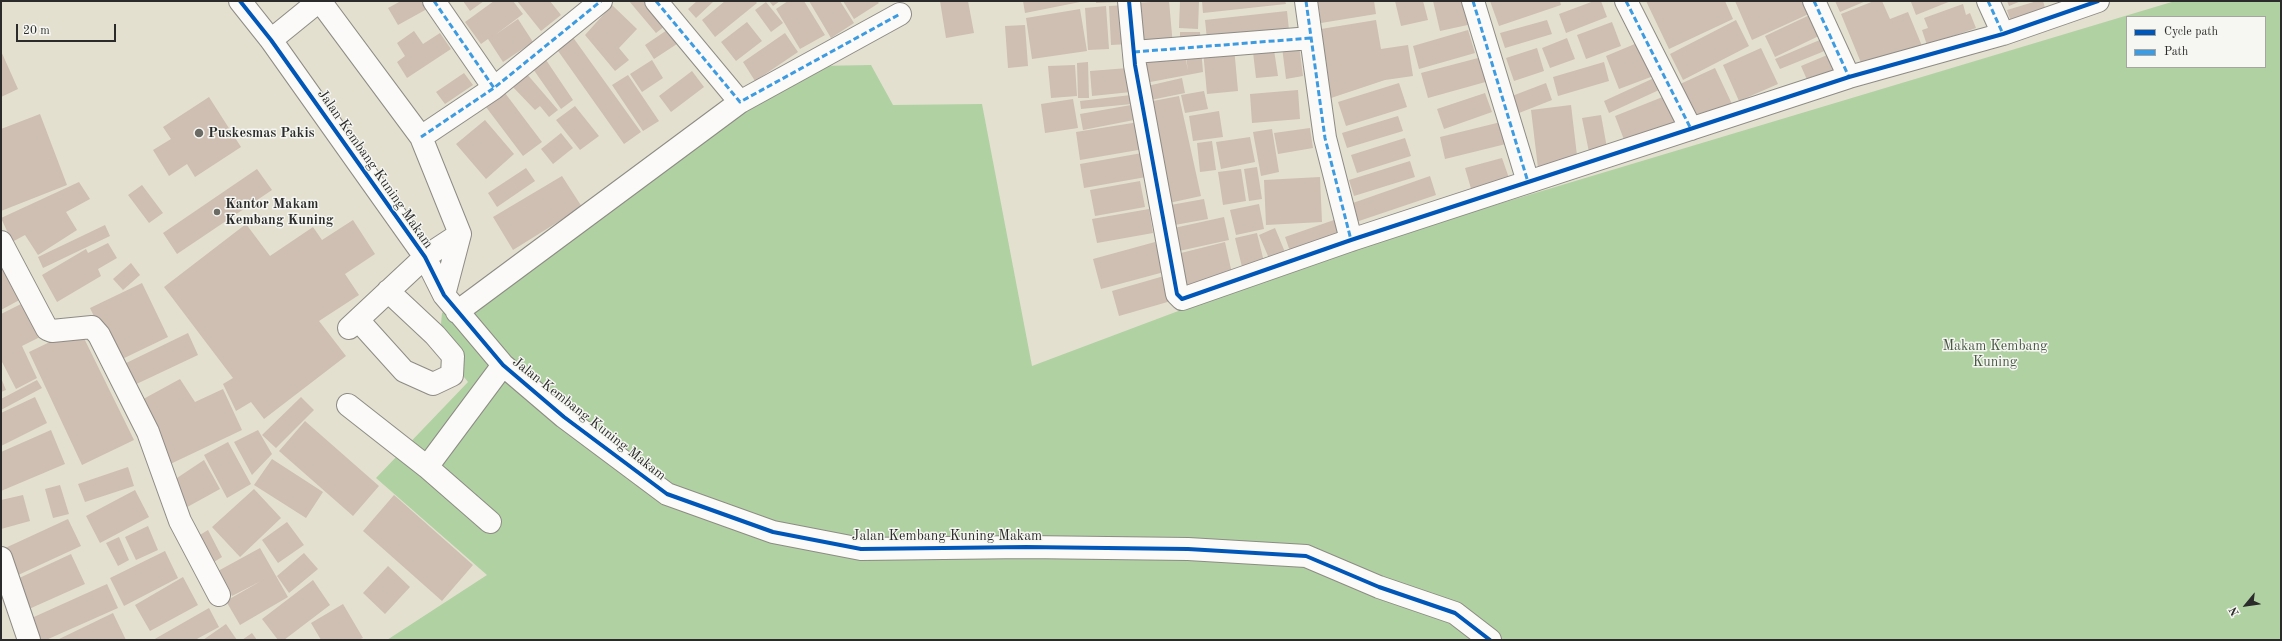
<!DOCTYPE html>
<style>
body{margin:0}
#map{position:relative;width:2282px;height:641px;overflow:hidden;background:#e3e0d0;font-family:"Old Standard TT",serif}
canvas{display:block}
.frame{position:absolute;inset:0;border:2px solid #2b2b2b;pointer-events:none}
.legend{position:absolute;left:2126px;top:16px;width:140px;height:52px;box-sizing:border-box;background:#f6f6f2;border:1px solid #a5a5a2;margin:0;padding:5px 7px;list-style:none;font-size:12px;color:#2b2b2b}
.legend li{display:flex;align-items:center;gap:8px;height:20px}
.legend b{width:20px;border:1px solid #a5a5a2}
.north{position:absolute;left:2226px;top:585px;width:40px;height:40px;-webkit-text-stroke:3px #f6f6f2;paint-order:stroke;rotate:241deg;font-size:11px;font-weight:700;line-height:16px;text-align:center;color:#2b2b2b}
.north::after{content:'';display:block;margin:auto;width:14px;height:18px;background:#2b2b2b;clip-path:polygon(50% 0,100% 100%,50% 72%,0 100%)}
.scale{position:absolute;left:16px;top:24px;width:100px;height:18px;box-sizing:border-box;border:2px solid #2b2b2b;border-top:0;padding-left:5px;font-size:12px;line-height:14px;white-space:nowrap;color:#2b2b2b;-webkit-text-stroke:3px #f6f6f2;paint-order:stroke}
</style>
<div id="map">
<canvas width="2282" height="641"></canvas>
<div class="frame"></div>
<ul class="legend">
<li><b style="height:5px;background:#0057b8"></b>Cycle path</li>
<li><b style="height:5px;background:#3d9ce1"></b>Path</li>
</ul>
<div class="north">N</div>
<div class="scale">20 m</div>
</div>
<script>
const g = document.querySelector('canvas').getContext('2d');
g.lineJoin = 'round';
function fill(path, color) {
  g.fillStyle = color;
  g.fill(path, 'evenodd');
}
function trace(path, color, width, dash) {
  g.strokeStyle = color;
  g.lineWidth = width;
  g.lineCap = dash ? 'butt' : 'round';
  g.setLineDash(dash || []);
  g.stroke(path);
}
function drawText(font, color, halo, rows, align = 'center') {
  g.font = font + ' "Old Standard TT",serif';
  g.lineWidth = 3;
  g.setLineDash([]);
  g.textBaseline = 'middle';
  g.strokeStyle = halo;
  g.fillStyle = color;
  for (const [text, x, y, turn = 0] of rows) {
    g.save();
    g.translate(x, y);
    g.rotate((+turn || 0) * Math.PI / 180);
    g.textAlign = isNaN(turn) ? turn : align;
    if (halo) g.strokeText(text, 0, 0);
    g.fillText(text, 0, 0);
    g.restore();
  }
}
fill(new Path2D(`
 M2175,1H2281V640H387L487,575L376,478L468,382L439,346L442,313L487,284L615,186L816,66L871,65L893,105L982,104L1032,366L1322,257ZM2127,17H2265V67H2127Z`), '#b0d1a2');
fill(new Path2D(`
 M401,1H423L427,9L398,25L388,8Z
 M463,1H484L470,11Z
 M494,1H513L523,14L495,35L518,19L533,42L503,62L488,39L481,44L465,22Z
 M517,1H550L561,15L541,31Z
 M629,1H652L670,22L656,33Z
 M697,1H714L696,18L688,9Z
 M725,1H755L757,3L715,37L702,20Z
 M769,1H780L773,6Z
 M788,1H804L825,35L800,49L776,9Z
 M809,1H840L854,23L831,38Z
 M843,1H877L879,3L854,19Z
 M940,1H968L974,33L946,38Z
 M1023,1H1080V2L1025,13Z
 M1096,1H1120V2L1096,3Z
 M1169,1L1173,46L1138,49L1134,3Z
 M1180,1H1199L1198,29L1179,28Z
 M1202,1H1285L1286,4L1203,13Z
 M1327,1H1374L1376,14L1321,23L1318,2Z
 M1395,1H1423L1428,20L1401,26Z
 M1433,1H1466L1472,24L1440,31Z
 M1490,1H1560L1561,5L1499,26Z
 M1594,1H1601L1607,17L1566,33L1559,14Z
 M1646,1H1725L1733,19L1669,49Z
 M1735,1H1808L1813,12L1752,40Z
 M1835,1H1866L1840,12Z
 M1874,1H1882L1890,19L1908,12L1922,46L1864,70L1841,14Z
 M1951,1L1916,15L1911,2L1913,1Z
 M2007,1H2021L2009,6Z
 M2037,1H2043L2046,11L2011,22L2007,10Z
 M766,2L783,23L771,32L755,10Z
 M1963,4L1966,15L1970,13L1976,28L1927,45L1922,30L1928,28L1924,18Z
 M612,5L637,29L619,48L629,60L615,71L585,35Z
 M1126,5L1129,44L1111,45L1109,6Z
 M1106,6L1109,49L1088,50L1085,8Z
 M1080,9L1087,51L1032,59L1026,18Z
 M1287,11L1289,30L1207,39L1205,20Z
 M1814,13L1823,34L1775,57L1765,36Z
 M1376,20L1381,49L1408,45L1413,76L1385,80L1331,98L1321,29Z
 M1547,20L1552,34L1505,48L1500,33Z
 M1736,20L1749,46L1683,80L1670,54Z
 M747,22L762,41L736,61L721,42Z
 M1612,22L1621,46L1586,59L1577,35Z
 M1025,25L1028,66L1008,68L1005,26Z
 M673,26L683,40L654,59L645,45Z
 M1468,30L1475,53L1419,69L1413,46Z
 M414,31L423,44L440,33L451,49L407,78L397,62L405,56L397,43Z
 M1180,32H1200L1201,44L1180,45Z
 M785,33L798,52L755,81L743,62Z
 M572,36L641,132L624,144L556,48Z
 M1567,38L1575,59L1550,68L1542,48Z
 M1822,39L1827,50L1780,69L1775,59Z
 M1642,41L1656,75L1619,89L1606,56Z
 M1299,45L1303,76L1286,79L1282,47Z
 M1234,47L1238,91L1207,94L1203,50Z
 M1201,48L1203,72L1145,83L1140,58L1184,50L1188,71L1185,49Z
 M1537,48L1544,71L1514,81L1506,58Z
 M1761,48L1778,84L1739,101L1723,65Z
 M1274,50L1278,76L1256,78L1253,52Z
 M1,51L18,89L1,97Z
 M1832,53L1839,69L1808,82L1801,66Z
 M544,57L573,100L561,109L531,66Z
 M1482,57L1489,81L1428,98L1421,73Z
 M652,60L663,78L642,92L630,74Z
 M1088,62L1089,98H1078L1077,63Z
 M1604,62L1609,81L1558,96L1553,77Z
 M1075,65L1077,96L1051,98L1048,66Z
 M1128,68L1131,92L1092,96L1090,71Z
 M1715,68L1732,104L1694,122L1678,85Z
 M692,71L704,87L671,112L659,96Z
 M464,73L473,85L445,104L436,92Z
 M526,73L558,110L549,117L540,106L535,110L512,86Z
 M628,75L659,121L643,131L612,85Z
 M1182,78L1185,93L1146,101L1143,87Z
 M1654,78L1659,90L1609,113L1604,101Z
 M1399,83L1407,107L1346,126L1338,102Z
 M1546,83L1552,100L1519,113L1512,96Z
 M1298,90L1300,119L1252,123L1250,94Z
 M1204,91L1208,109L1185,113L1181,95Z
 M505,93L542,142L523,156L486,107Z
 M1485,93L1492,112L1444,129L1437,109Z
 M1670,94L1682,123L1626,145L1615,116Z
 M1131,95L1132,104L1081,109L1080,101Z
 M1179,96L1201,196L1169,203L1148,102Z
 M209,97L241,147L195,177L187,164L169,176L153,150L171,139L163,127Z
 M1073,99L1078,128L1045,133L1041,104Z
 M1131,105L1134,120L1083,130L1080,114Z
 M1571,105L1578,164L1538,168L1531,110Z
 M575,106L599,136L580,150L556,120Z
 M1219,111L1223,137L1193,141L1189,116Z
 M40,114L67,185L1,211V129Z
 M1601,115L1607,148L1589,152L1582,118Z
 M1398,116L1403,131L1347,148L1342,133Z
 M485,120L514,154L486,179L456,144Z
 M1505,121L1510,143L1445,159L1440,137Z
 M1139,122L1144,149L1080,160L1076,132Z
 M1310,128L1313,148L1278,154L1274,133Z
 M1272,129L1279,172L1261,176L1253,132Z
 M561,133L573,148L553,164L541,149Z
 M1250,137L1255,162L1221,169L1216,142Z
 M1405,138L1411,156L1357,173L1351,155Z
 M1212,141L1216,170L1200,172L1197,143Z
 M1142,153L1146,177L1084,188L1080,164Z
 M1502,158L1510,181L1472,192L1465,168Z
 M1410,161L1415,177L1354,196L1349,180Z
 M1257,167L1262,199L1249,201L1244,169Z
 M526,168L535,181L497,207L488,193Z
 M257,169L272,190L177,254L163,233Z
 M1241,169L1246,201L1223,205L1218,172Z
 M562,176L582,207L513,250L493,217Z
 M1430,176L1436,195L1356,222L1350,204Z
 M1320,177L1322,222L1266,225L1264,180Z
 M1140,181L1145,207L1095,216L1090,190Z
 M79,182L90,199L66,212L77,230L38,255L25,235L12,242L1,218Z
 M142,185L163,213L149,223L128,195Z
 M1204,199L1208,219L1169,226L1165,206Z
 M1259,204L1264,229L1236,235L1230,210Z
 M1149,209L1153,233L1097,243L1092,219Z
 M1224,217L1229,240L1179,251L1174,228Z
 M353,220L375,254L345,274L359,295L319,321L346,356L264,419L251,402L236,411L223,384L233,378L164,287L246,224L270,256L313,227L322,240Z
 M1334,220L1340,237L1291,254L1285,237Z
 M105,225L110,236L43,268L38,257Z
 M1275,228L1287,257L1271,263L1259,235Z
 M1257,233L1264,262L1242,267L1235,238Z
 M1155,242L1164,272L1101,289L1093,259Z
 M1225,242L1233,278L1182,290L1173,255Z
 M108,243L117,258L98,269L101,276L57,302L42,275L86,249L88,253Z
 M1,254L23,298L1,310Z
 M131,263L140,275L123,290L113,279Z
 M1164,276L1171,301L1119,316L1112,291Z
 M142,283L168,337L116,362L90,308Z
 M25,302L42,336L22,346L37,378L16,389L1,360V314Z
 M79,328L134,440L82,465L29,352Z
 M188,333L198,355L128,388L118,367Z
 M1,378L6,390L1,392Z
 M180,379L195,402L223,389L242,430L164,467L136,403Z
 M37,380L42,388L1,410V399Z
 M35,397L47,423L1,446V413Z
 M301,397L314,410L276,448L262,435Z
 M305,421L379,486L353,516L279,451Z
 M51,430L65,464L1,491V452Z
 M258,430L272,454L252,475L234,442Z
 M228,442L251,484L227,498L204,455Z
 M272,459L323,492L306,518L254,485Z
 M204,460L220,489L180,511L168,484Z
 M128,467L134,486L85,502L78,484Z
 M60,485L69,514L53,518L45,489Z
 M254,489L281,518L240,557L212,527Z
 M135,490L149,517L100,543L86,516Z
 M23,495L30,521L1,529V500Z
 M394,495L473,565L442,601L363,531Z
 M68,519L81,546L16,576L3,549Z
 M287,522L304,545L278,563L262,540Z
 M148,526L158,550L136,560L125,537Z
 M208,530L222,557L209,565L195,538Z
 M119,537L129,560L118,566L106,543Z
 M260,548L288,597L240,625L226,601L261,581L232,596L218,571Z
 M165,551L178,578L124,606L110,578Z
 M304,553L318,569L289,593L277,576Z
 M71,554L85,584L29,609L15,580Z
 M388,566L410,587L385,614L363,593Z
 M183,577L198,605L150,631L135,605Z
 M313,580L330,605L284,640H278L262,619Z
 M107,584L118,608L46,640H34L25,621Z
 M343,604L363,638L358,640H321L311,623Z
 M209,608L219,627L195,640H153Z
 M113,613L126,640H57Z
 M226,624L237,640H203Z
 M252,633L257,640H242Z`), '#cfbeb2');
const minor = new Path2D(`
 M240,1L271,40L425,257L444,295L503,365L564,417L667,494L773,532L861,549L1026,547L1188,549L1306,556L1379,587L1455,613L1490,640
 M320,1L421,137L460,234L444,295
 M434,1L494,88
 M656,1L740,102
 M1129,1L1135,65L1177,294L1182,299L1351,240L1849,77L2003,34L2098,1
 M1306,1L1325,138L1351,240
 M1473,1L1528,182
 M1626,1L1691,129
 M1814,1L1849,77
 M1988,1L2003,34
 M271,40L319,1
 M1134,52L1311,38
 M421,137L494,88L601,1
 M1,242L47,329L52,331L92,327L99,335L148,432L180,521L219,595
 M457,312L740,102L900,14
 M358,320L404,371L433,384L452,375L453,356L435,335L388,291
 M349,328L425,257L460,234
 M348,405L427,467L490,522
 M427,467L503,365
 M1,558L29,640`);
trace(minor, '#8d8b84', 24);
trace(minor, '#fbfaf8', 22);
trace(new Path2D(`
 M434,1L494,88
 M656,1L740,102L900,14
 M1306,1L1325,138L1351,240
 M1473,1L1528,182
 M1626,1L1691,129
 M1814,1L1849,77
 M1988,1L2003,34
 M1134,52L1311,38
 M421,137L494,88L601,1`), '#3d9ce1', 3, [6, 3]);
trace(new Path2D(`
 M240,1L271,40L425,257L444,295L503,365L564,417L667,494L773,532L861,549L1026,547L1188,549L1306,556L1379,587L1455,613L1490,640
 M1129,1L1135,65L1177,294L1182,299L1351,240L1849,77L2003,34L2098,1`), '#0057b8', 4);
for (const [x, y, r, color] of [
 [199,133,5,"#6b6a65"],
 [217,212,4,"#6b6a65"]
]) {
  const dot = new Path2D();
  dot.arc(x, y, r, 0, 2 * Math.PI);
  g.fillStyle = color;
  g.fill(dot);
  trace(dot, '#f6f6f2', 1.5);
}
drawText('bold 14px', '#2b2b2b', '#f6f6f2', [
 ["Puskesmas Pakis",208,133],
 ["Kantor Makam",225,204],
 ["Kembang Kuning",225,220]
], 'left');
drawText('14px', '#2b2b2b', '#f6f6f2', [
 ["Jalan Kembang Kuning Makam",375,169,55],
 ["Jalan Kembang Kuning Makam",589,419,38],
 ["Jalan Kembang Kuning Makam",947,536]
]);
drawText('14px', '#475943', '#f6f6f2', [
 ["Makam Kembang",1995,346],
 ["Kuning",1995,362]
]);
</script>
